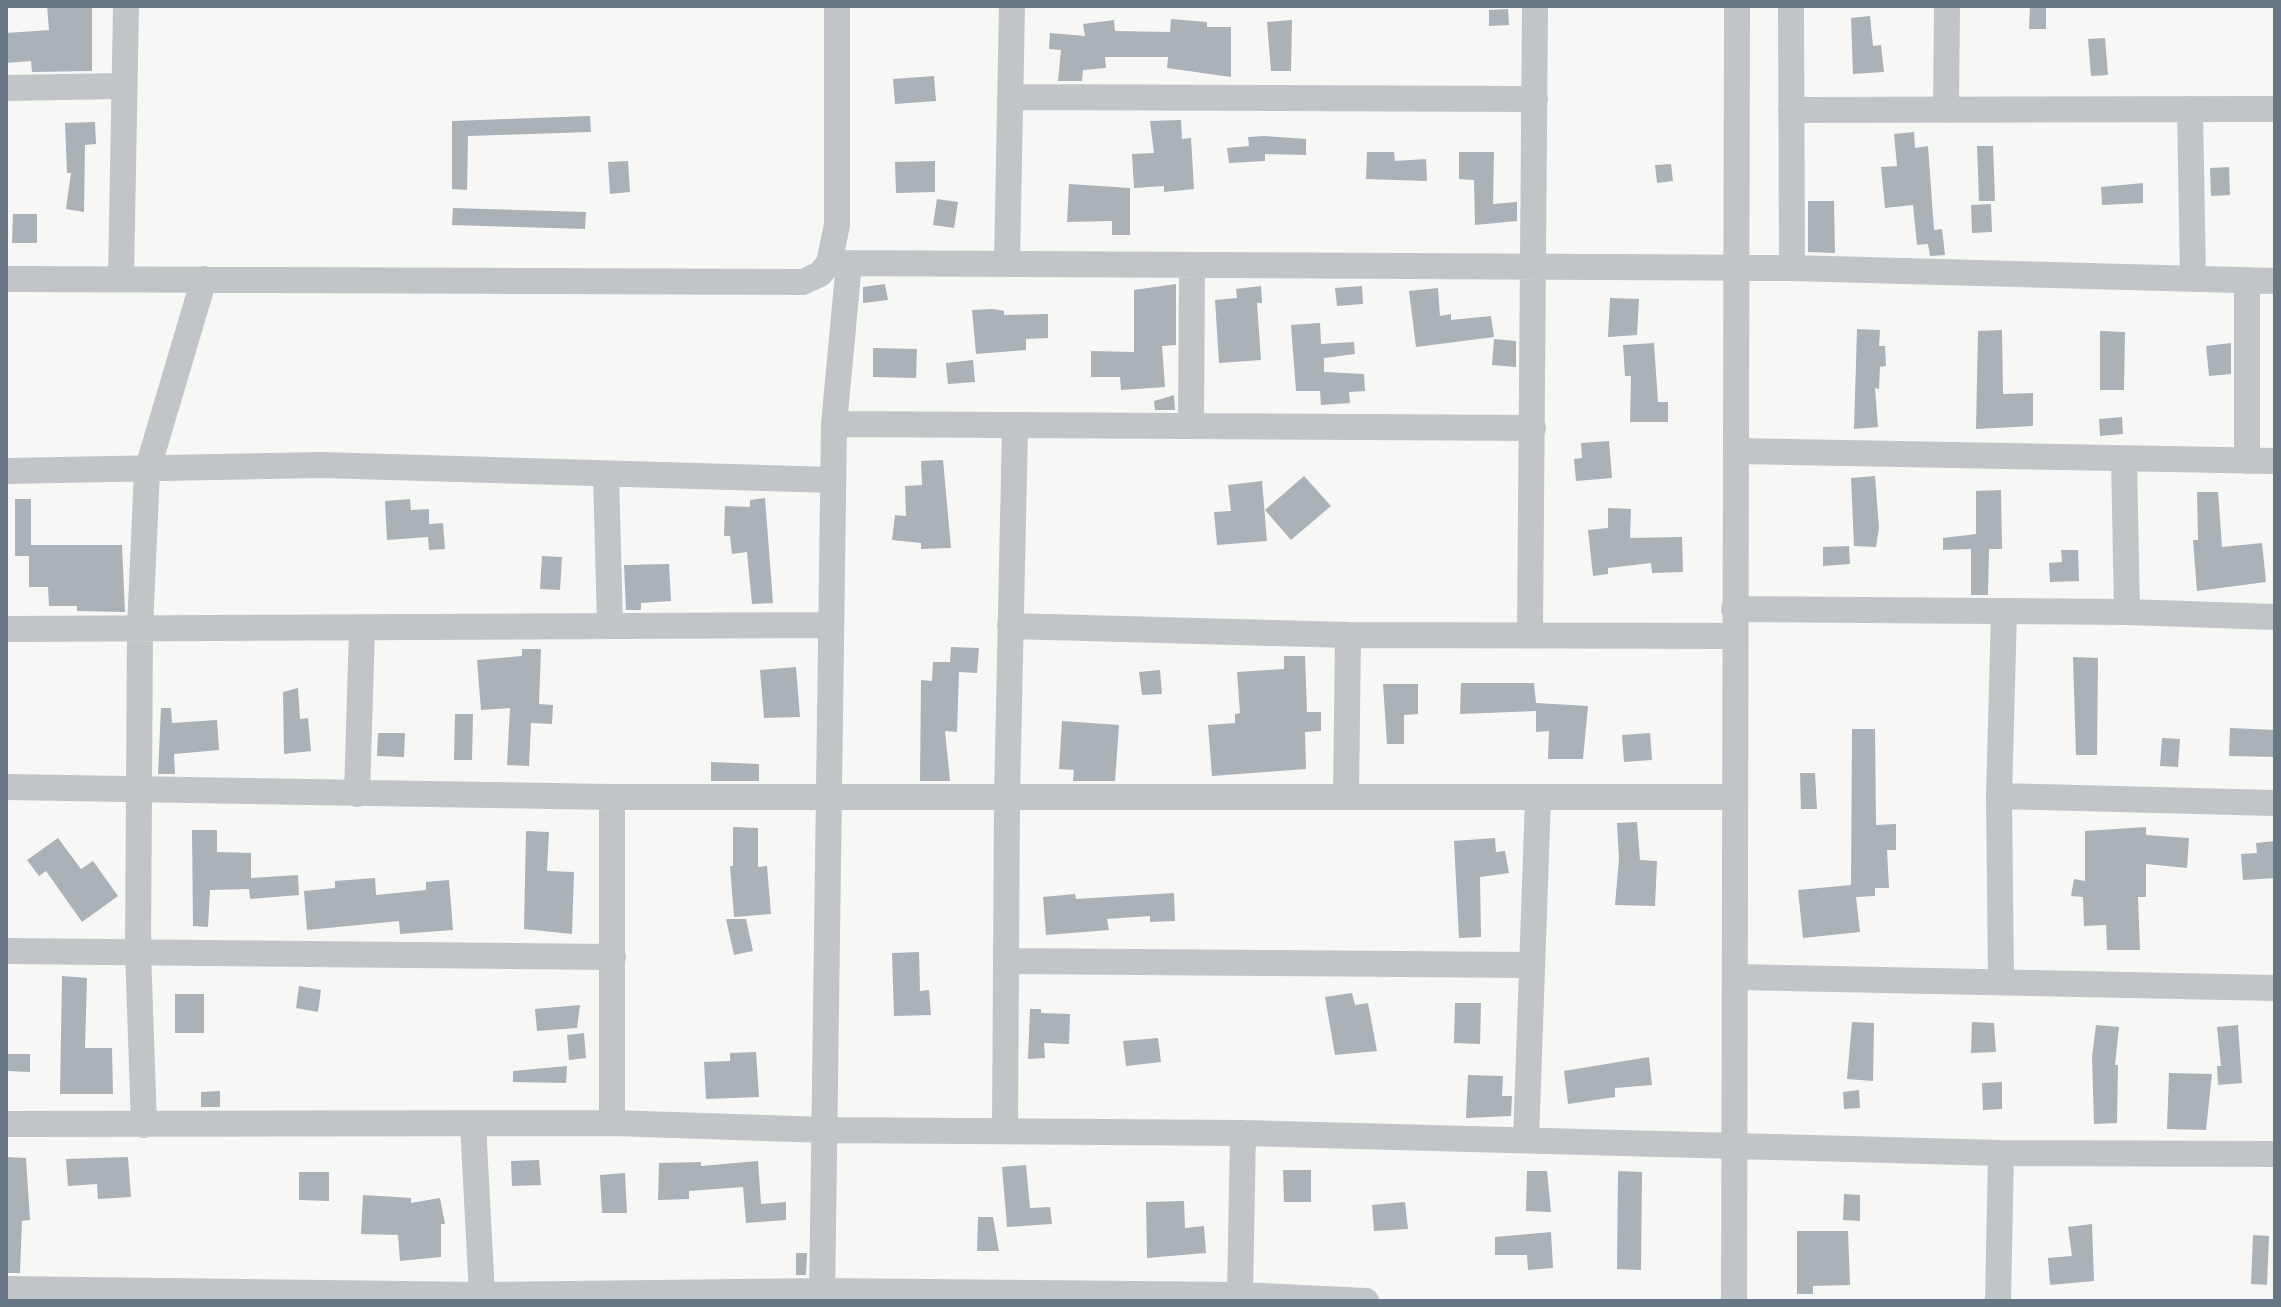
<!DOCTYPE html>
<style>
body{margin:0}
#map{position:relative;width:2281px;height:1307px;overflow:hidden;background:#f7f8f5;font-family:Helvetica,sans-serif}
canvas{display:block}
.frame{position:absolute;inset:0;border:8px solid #687785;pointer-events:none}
</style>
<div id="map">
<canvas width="2281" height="1307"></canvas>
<div class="frame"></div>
</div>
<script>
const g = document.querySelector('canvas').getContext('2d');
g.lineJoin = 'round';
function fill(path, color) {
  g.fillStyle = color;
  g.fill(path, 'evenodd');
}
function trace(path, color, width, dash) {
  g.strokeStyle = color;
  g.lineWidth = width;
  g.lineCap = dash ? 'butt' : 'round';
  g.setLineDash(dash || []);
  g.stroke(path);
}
fill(new Path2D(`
 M47,6H92V71L32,72L31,61L6,63V33L49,30Z
 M2030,6H2046V29H2029Z
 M1508,9L1509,25L1489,26V10Z
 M1870,16L1873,46L1881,45L1884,72L1853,74L1851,18Z
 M1171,19L1207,22V27H1231V77L1167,68L1168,57H1105L1106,68L1083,70L1082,81H1058L1061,50L1049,49L1050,33L1085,36L1083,24L1114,20L1115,31L1170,32Z
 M1292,20L1291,71H1271L1267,22Z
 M2105,38L2108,75L2091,76L2088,39Z
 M934,76L936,101L895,104L893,79Z
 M590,116L591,132L468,136L467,190L452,189V121Z
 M1181,120L1182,139L1191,138L1194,189L1164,192V186L1134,188L1132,154L1154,153L1150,121Z
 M95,122L96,144L85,145L84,212L66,209L71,173H67L65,123Z
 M1914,132L1915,148L1928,146L1934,230L1942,229L1945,255L1930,256L1928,244L1917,245L1913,205L1885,208L1881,167L1897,166L1894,134Z
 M1264,136L1306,139V155L1265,154V161L1229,163L1227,148L1249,146L1248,137Z
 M1977,146H1993L1995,201H1979Z
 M1367,152H1394L1395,161L1426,159L1427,181L1366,179Z
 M1459,152H1494L1493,204L1517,202V221L1475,225L1474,180L1459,179Z
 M628,161L630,192L610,194L608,162Z
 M935,161V192L896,193L895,162Z
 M1671,164L1673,181L1657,183L1655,165Z
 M2229,167L2230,195L2211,196L2210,168Z
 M2143,183V203L2102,205L2101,187Z
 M1069,184L1130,188V235H1112V221L1067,222Z
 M937,199L958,202L954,228L933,225Z
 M1808,201H1834L1835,253L1808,252Z
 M1991,204L1992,232L1972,233L1971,205Z
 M453,208L586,212L585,229L452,225Z
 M13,214H37V243H12Z
 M885,284L888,300L863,303V287Z
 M1176,284V345L1162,346L1165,387L1121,390L1120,377H1091V351L1134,352V290Z
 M1261,286L1262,303H1257L1261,360L1219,363L1215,300L1237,298L1236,289Z
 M1362,286L1363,304L1337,306L1335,288Z
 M1438,288L1440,316L1451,314V320L1491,316L1494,337L1416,347L1409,291Z
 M1610,298L1639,299L1637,335L1608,337Z
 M993,309L1004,311V315L1048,314V338L1026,339V350L976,354L972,310Z
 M1320,323L1321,344L1354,342L1355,354L1324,358V372L1364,374L1365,391L1349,392L1350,403L1321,405L1320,391H1296L1291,325Z
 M1857,329L1880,330L1879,346H1885L1886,366L1880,367L1879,389L1875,388L1878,427L1854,429Z
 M2002,330L2003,394L2033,393V426L1976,429L1978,331Z
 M2100,331L2125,332L2124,390H2100Z
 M1494,339L1516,341V367L1492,365Z
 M1654,343L1658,402H1668V422H1630L1631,376H1625L1623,345Z
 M2231,343V374L2209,376L2206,346Z
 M873,348L917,349L916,378L873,377Z
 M973,360L975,382L948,384L946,363Z
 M1174,395L1175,410H1155L1154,401Z
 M2122,417L2123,434L2100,436L2099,419Z
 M1609,441L1612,478L1576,481L1574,459L1582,458L1581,443Z
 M943,460L951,548L921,549V543L892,540L895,515L906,516L905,486L922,485L921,461Z
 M1304,476L1331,506L1291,540L1265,510Z
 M1875,476L1879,528L1876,547L1854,546L1851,478Z
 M1262,481L1267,541L1217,545L1214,512L1231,511L1228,485Z
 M2001,490L2002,549H1989L1988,595H1971V549L1943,550V538L1976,534V491Z
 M2197,492H2218L2222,547L2262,543L2266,582L2197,591L2193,540H2198Z
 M765,498L773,603L752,604L747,552L732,554L730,536H724L725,506L750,507V500Z
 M15,499H31V545H122L125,612L77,611V606H49L48,587H29V556H15Z
 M410,499L411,510L429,509V524L443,523L445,549L429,550L428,537L387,540L385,501Z
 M1608,508L1631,509L1630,538L1682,537L1683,572L1652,573L1651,563L1608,568V574L1593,576L1588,530L1608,528Z
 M1849,546L1850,564L1823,566V547Z
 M2061,550H2078L2079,581L2050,582L2049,563L2062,562Z
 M542,556L562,557L560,590L540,589Z
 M669,564L671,601L641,603V610H626L624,565Z
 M951,647L979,648L977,673L959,672L957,732L945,731L950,781H920L921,680L932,681L933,662H950Z
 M522,649H541L539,704L553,705L552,724L531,723L529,766L507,765L510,708L481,710L477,660L522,656Z
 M1284,656H1305L1307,712H1321V731L1305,732L1306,769L1212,776L1208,725L1235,723V714L1240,713L1237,672L1284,669Z
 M2073,657L2098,658L2097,755H2076Z
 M796,667L800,717L764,718L760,670Z
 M1160,670L1162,694L1142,695L1139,672Z
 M1461,683H1534L1536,703L1588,706L1583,759H1548L1549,731L1536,732V711L1460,714Z
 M1383,684H1418V714L1404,715V744H1387Z
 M298,688L300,719L308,718L311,751L284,754L283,692Z
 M161,708H171L172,723L217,720L219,750L174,754L175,774H158Z
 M455,714H473L472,760H454Z
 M1062,721L1119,725L1115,781H1073L1074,770L1059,769Z
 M2230,728L2275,730V757L2229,756Z
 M1852,729H1875L1876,825L1896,824V850H1887L1889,888H1875V896L1856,897L1860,932L1803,938L1798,890L1851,885Z
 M378,733H405L404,757L377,756Z
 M1650,733L1652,760L1624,762L1622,735Z
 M2162,738L2180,739L2178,767L2160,766Z
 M711,762L759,764V781H711Z
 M1800,773H1815L1817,809H1801Z
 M1637,822L1640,860L1657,861L1655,906L1615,905L1619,859L1617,823Z
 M733,827L758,828V867L767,866L771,914L734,917L730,866H733Z
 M2146,827V835L2189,838L2187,868L2146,864V897H2138L2140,950H2107L2106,925L2084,926L2083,897L2071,896L2074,879L2085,881V831Z
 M192,830H217V852L251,853V878L298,875L299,895L250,899L249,889L210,890L208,927L193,926Z
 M526,831L549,832L547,871L574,872L572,934L524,929Z
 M58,838L81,869L93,861L118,896L82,922L46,871L39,876L27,860Z
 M1495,838L1496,852L1505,851L1509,873L1480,877L1481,937L1459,938L1454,841Z
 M2275,841V878L2243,880L2241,854L2257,853L2256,843Z
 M375,878L376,895L426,890V882L449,880L453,930L400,934L399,921L307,930L304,891L335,888V881Z
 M1174,893L1175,921L1150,922V916L1107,919L1109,930L1046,935L1043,897L1075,894L1076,899Z
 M726,919H746L753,951L734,955Z
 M919,952L920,991L929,990L931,1015L894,1016L892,953Z
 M62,976L87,978L85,1048H112L113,1094H60Z
 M299,986L321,990L318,1012L296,1008Z
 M1352,993L1355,1005L1368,1003L1377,1051L1335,1055L1325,997Z
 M175,994H204V1033H175Z
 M1455,1003H1481L1480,1044L1454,1043Z
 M580,1005L577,1028L537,1031L535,1009Z
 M1030,1009H1041V1013L1070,1014L1069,1044L1044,1043L1045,1058L1028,1059Z
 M1852,1022L1874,1023L1873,1081L1847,1079Z
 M1972,1022L1994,1023L1996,1052L1971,1053Z
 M2096,1025L2119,1027L2115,1065H2118L2117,1123L2094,1124L2092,1057Z
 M2238,1025L2242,1083L2218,1085L2217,1066H2221L2217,1027Z
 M584,1033L586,1058L569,1060L567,1035Z
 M1158,1038L1161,1062L1126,1066L1123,1041Z
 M756,1052L759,1097L706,1099L704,1062L730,1061V1053Z
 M6,1054H30V1072L6,1071Z
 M1649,1057L1652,1085L1615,1088V1097L1568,1104L1564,1071Z
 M567,1066L566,1083L513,1082V1071Z
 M2169,1073L2212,1074L2206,1130L2167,1129Z
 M1468,1075L1503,1076L1502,1096H1512L1511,1116L1466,1118Z
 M2002,1082V1109L1983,1110L1982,1083Z
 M1859,1090L1860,1108L1844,1109L1843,1092Z
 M220,1091V1107H201V1092Z
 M6,1157L26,1158L30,1220L22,1221L20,1273H6Z
 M128,1157L131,1197L98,1199L97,1184L68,1186L66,1159Z
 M539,1160L541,1185L512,1186L511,1161Z
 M758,1161L761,1204L786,1202V1220L746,1223L743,1187L689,1191V1199L658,1200L659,1163L701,1162V1166Z
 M1026,1165L1030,1208L1050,1207L1052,1224L1007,1227L1002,1167Z
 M1283,1170H1311V1202H1284Z
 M1527,1171H1547L1551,1212L1526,1211Z
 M1618,1171L1642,1172L1641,1270L1617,1269Z
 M299,1172H329V1201L299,1200Z
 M625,1173L627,1213H602L600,1175Z
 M1844,1194L1860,1195V1221L1843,1220Z
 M363,1195L411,1198V1203L440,1198L445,1224H441V1257L400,1261L398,1235L361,1234Z
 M1184,1201L1185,1228L1204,1226L1206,1253L1147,1258L1146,1202Z
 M1405,1202L1408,1229L1374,1231L1372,1205Z
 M978,1217H993L999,1251H977Z
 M2092,1224L2094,1281L2050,1285L2048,1258L2072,1256L2068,1227Z
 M1797,1231H1848L1850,1285L1813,1286V1294H1797Z
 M1551,1232L1553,1268L1528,1270L1527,1255H1495V1237Z
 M2253,1235L2269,1236L2267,1285L2251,1284Z
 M796,1253H807L806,1275H796Z`), '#aab1b7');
trace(new Path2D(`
 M1791,6L1792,268
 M6,88L123,86
 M1012,97L1535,99
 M2190,109L2193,279
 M1791,110L2275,109
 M1946,110L1947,6
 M1007,262L1012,6
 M829,263L1792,268L2275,281
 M6,279L803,282L820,274L829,263L837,225V6
 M121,279L126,6
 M834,424L1533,428
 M1191,425L1192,266
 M1737,451L2275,461
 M2124,459L2127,612
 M2247,461V280
 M6,471L321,465L833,480
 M606,474L610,624
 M1734,609L2127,612L2275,617
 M1010,626L1348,635L1734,636
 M6,629L830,625
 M1530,634L1535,6
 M6,787L612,797H1735
 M357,794L362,628
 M1999,796L2275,803
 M1346,797L1348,635
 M6,951L613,957
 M1006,961L1532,965
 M1736,977L2275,988
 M2001,980L1999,796L2004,612
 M612,1123V797
 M6,1124L612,1123L826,1130L1243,1133L2001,1153L2275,1154
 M473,1124L482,1295
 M144,1125L138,951L140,628L147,471L204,279
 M1005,1131L1007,798L1015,427
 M1526,1140L1538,798
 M6,1289L482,1295L823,1291L1240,1295L1366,1301
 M1240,1295L1243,1133
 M822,1301L834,424L849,263
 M1734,1301L1737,6
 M1998,1301L2001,1153`), '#c1c5c8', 26);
</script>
